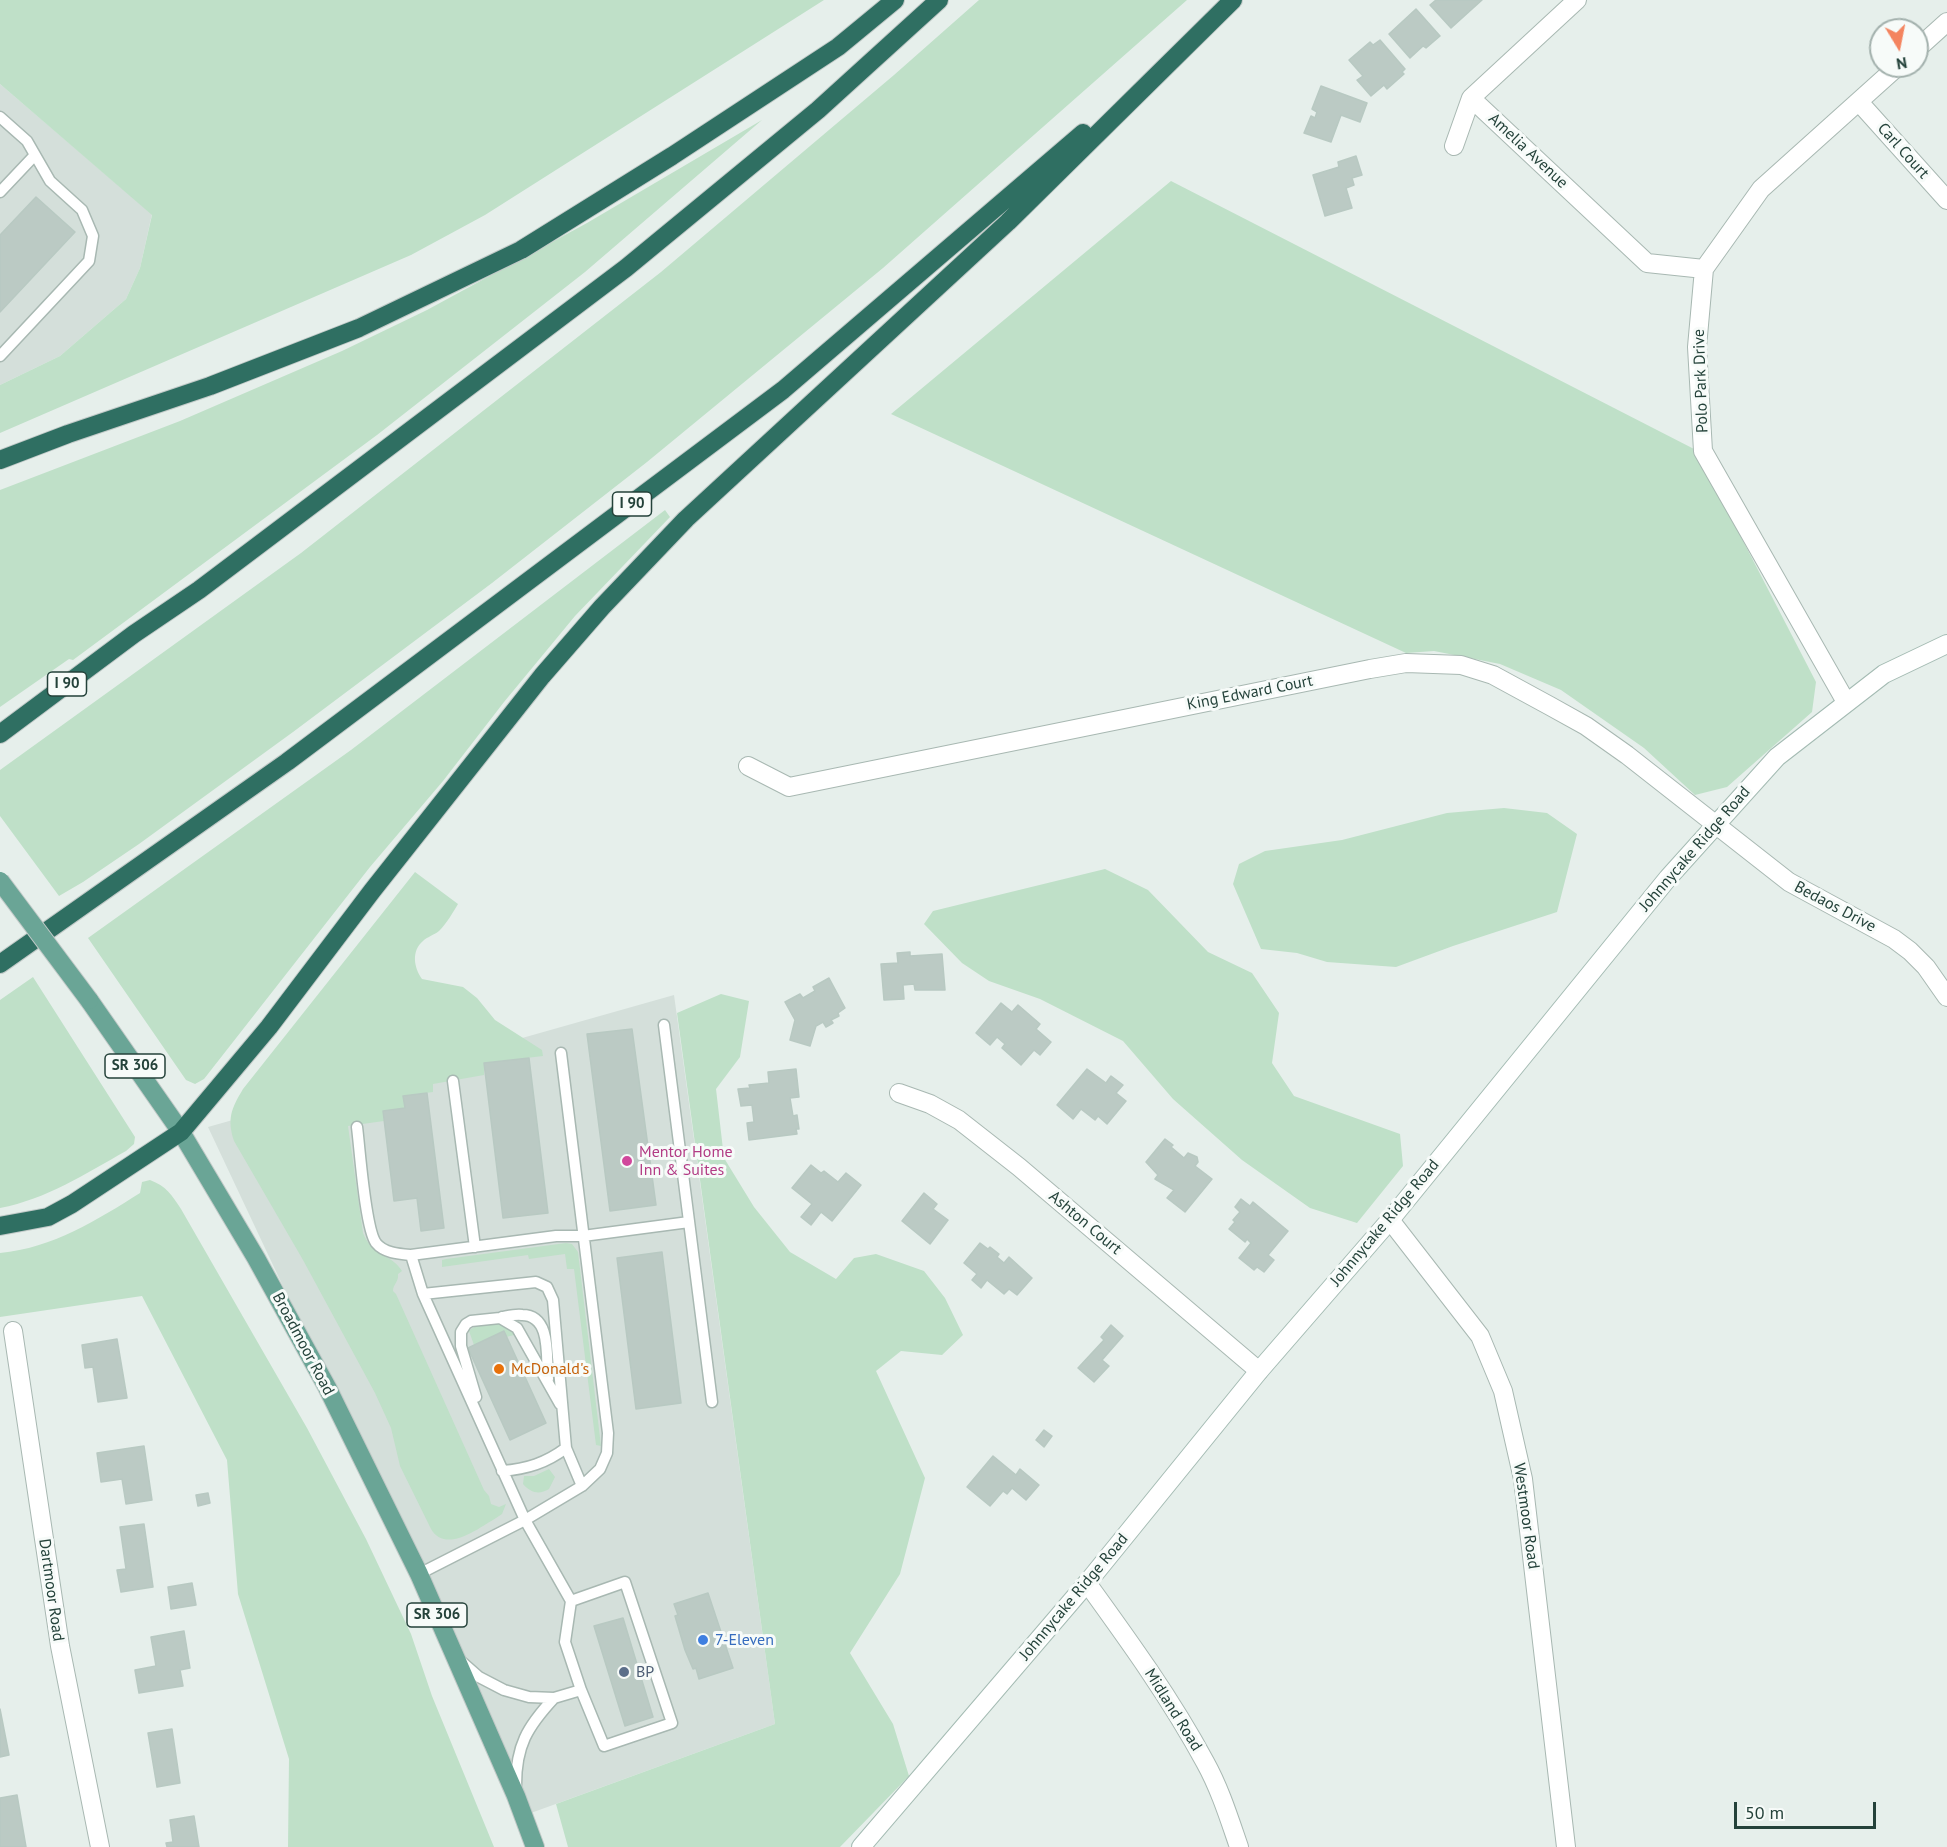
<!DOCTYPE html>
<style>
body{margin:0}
#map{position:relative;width:1947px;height:1847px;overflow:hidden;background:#e6efeb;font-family:"PT Sans",sans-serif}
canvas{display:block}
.north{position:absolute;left:1869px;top:18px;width:60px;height:60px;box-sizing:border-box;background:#f7fbf9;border:2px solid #a3b1ad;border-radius:50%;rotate:170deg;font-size:16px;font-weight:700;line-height:24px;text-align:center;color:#24423a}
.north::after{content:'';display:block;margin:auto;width:21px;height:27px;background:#f4845f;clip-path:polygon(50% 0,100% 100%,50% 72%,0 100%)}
.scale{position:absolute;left:1734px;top:1802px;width:142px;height:27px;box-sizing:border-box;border:3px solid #24423a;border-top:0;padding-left:8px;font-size:18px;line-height:21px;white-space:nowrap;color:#24423a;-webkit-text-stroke:4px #f7fbf9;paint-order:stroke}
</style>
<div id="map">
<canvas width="1947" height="1847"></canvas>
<div class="north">N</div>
<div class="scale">50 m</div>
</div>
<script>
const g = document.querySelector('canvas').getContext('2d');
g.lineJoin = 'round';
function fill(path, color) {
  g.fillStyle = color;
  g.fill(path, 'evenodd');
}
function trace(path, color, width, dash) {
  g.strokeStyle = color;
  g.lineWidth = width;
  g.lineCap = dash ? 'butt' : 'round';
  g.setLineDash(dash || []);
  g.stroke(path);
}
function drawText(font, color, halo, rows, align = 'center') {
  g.font = font + ' "PT Sans",sans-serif';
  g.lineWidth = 6;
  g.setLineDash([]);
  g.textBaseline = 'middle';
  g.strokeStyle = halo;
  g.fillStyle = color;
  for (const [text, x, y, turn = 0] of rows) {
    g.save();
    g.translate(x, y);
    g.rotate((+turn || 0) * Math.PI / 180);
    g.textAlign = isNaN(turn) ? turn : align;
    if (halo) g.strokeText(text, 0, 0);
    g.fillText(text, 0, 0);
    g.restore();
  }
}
fill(new Path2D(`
 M0,84L152,214L140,268L126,299L60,356L0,385Z
 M674,995L775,1724L531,1813L208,1127Z`), '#d4dfda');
fill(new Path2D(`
 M0,0H824L485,215L411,255L0,433V385L60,356L126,299L140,268L152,215L0,84Z
 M979,0H1187L883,268L647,462L492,583L293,732L139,844L83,882L59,896L0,816V770L301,553L661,272L894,75Z
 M762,120L585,272L377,435L73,660L69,659L0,707V490L180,421L342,351L427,310L587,223Z
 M1171,181L1696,450L1816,682L1812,712L1727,787L1695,795L1644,748L1561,690L1500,664L1434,651L1406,653L891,414Z
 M665,510L670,517L575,616L504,702L443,781L370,867L204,1079L195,1084L186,1080L88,938L351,750Z
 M1504,808L1547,813L1577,834L1557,912L1453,946L1396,967L1327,962L1297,953L1261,949L1233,884L1239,864L1265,851L1342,840L1447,813Z
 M1105,869L1148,890L1208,952L1252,973L1279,1013L1272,1063L1294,1096L1400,1134L1403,1166L1357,1223L1310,1208L1242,1160L1173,1099L1123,1041L1040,999L989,981L962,963L924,924L933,911Z
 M415,872L458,904C452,914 447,923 439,931C434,935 427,937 423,941C411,951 414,968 422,979L463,987L477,998L495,1020L542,1050L543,1056L484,1063V1075L433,1084V1092L404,1096L405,1108L383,1111L384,1121L348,1126L363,1233C374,1259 390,1252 402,1271L398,1274C399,1282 393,1284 393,1291L396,1294L484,1490L489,1496L491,1504L499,1507L506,1504L502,1514L496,1518C479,1528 446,1554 431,1529L400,1466L391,1428L375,1393L303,1260L234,1141C227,1119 231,1109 243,1089Z
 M33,977L135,1137L134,1144L126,1151C85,1174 47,1199 0,1208V1000Z
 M721,994L749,1001L740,1057L716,1089L724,1158L754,1207L790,1252L836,1279L854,1258L876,1254L924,1271L945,1298L963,1335L942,1355L901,1351L876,1371L925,1478L900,1574L850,1653L893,1724L909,1776L840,1847H568L556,1804L775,1724L677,1013Z
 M150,1180C166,1186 172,1195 181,1209L307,1428L366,1539L411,1634L432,1696L494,1847H288L289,1759L238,1594L227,1460L142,1296L0,1317V1253C53,1248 97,1220 140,1193L142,1182Z
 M566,1243L572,1244L578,1252L601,1446L596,1445L574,1269H567L565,1254L529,1259L528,1255L442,1267V1260L446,1259Z
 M498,1324L506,1325L514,1332V1335L474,1345L469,1331C476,1323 488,1325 498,1324Z
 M549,1469L555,1477L549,1489C539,1495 531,1493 523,1484L524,1476H534Z`), '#bfe0c8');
const building = new Path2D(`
 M1436,0H1482L1451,28L1430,5Z
 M1416,9L1440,36L1426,48L1423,46L1410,58L1389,34Z
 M1380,40L1405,69L1402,72L1404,74L1387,89L1384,85L1371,96L1357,80L1363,76L1349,60L1370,42L1373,45Z
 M1321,86L1367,103L1360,122L1341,115L1331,142L1304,133L1311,116L1315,118L1317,112L1312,109Z
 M1356,156L1362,175L1352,178L1354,185L1346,188L1352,208L1325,216L1313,175L1339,167L1338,162Z
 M36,197L75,232L0,312V235Z
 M910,952V956L942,954L945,990H915L914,984L903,985L904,999L884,1000L881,964L898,963L897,953Z
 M829,978L845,1008L838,1013L839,1016L831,1020L833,1023L826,1027L823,1022L816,1026L810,1046L790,1040L795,1020L785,1002L800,994L803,998L815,991L813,987Z
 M1001,1003L1012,1012L1018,1005L1040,1024L1036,1029L1051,1042L1040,1055L1034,1050L1021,1065L1002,1048L1005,1044L997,1037L990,1045L976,1033Z
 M632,1029L656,1205L610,1211L587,1034Z
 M529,1058L548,1213L503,1218L484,1063Z
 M796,1069L799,1097L790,1098L793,1116L797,1115L799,1129H796L797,1134L749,1140L747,1123L754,1122L752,1105L741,1106L738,1089L750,1088L749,1085L769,1083L768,1072Z
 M1087,1069L1106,1083L1111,1076L1123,1085L1116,1093L1126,1101L1107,1124L1098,1116L1095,1120L1081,1109L1073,1119L1057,1105Z
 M427,1093L444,1228L421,1231L417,1198L394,1201L383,1111L405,1108L403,1096Z
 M1165,1139L1173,1145L1171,1147L1184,1158L1188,1153L1197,1157L1198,1162L1195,1166L1212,1179L1185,1212L1167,1198L1174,1190L1155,1179L1158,1175L1146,1162Z
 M811,1165L821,1173L824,1171L838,1182L846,1173L861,1185L832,1221L821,1212L811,1225L801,1217L812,1204L792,1188Z
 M924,1193L937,1204L933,1209L948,1220L930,1244L902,1221Z
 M1241,1199L1250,1206L1253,1202L1288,1231L1268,1255L1274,1260L1264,1272L1257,1267L1254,1270L1239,1258L1251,1243L1247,1239L1245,1242L1229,1229L1235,1222L1233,1220L1240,1212L1235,1207Z
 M980,1243L988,1249L990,1247L999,1254L997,1257L1004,1263L1009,1257L1032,1278L1017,1295L1009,1289L1004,1294L987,1280L981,1288L972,1280L977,1274L964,1263Z
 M662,1252L681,1403L636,1409L617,1258Z
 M1111,1325L1123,1336L1102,1360L1109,1366L1094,1382L1078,1368L1104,1340L1101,1337Z
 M504,1331L546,1423L510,1440L468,1348Z
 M117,1339L127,1398L98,1402L93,1367L85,1368L82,1345Z
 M1044,1430L1052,1436L1044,1447L1036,1440Z
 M144,1446L152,1500L126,1504L122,1479L101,1482L97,1453Z
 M993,1456L1016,1475L1020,1469L1039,1485L1026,1500L1012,1488L1007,1494L1003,1491L990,1506L967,1487Z
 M208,1493L210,1503L198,1506L196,1495Z
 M144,1524L153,1587L121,1592L117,1570L126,1569L120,1527Z
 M192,1583L196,1605L171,1609L168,1587Z
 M708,1593L733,1668L699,1679L696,1668L693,1669L685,1650L675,1616L678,1615L674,1604Z
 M623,1618L653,1717L625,1726L594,1626Z
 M184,1631L190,1668L180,1670L183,1686L139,1693L135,1670L156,1666L151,1637Z
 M0,1709L9,1755L0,1757Z
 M172,1729L180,1783L157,1787L148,1733Z
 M17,1795L26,1847H0V1798Z
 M194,1816L199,1847H167L166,1843L173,1842L170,1820Z`);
fill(building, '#bbcac4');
trace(building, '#b8c9c2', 1.5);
const lane = new Path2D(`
 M0,117L27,141L50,181L82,210L93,236L89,261L0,356
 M0,192L35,155
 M664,1025L712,1402
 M453,1081L475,1247
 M357,1127C360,1150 365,1228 376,1243C384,1253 399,1254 411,1255L556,1236H583L689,1222
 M411,1255L423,1294L525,1520L571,1601L565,1642L581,1690
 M423,1294L536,1282L547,1287L553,1300L566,1448L582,1486
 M502,1317C508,1316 516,1314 522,1315C552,1315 546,1358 548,1379
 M476,1397L461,1346V1332L466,1324L471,1321L500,1318L517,1328L560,1404
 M502,1471C527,1469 546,1463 566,1448
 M419,1574L525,1520L582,1486L600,1469L607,1453L608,1433L561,1053
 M462,1662L479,1677L504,1690L529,1697L554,1698L581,1690L604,1746L672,1723L625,1582L571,1601
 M516,1785C516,1746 527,1727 554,1698`);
const street = new Path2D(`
 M1577,0L1471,98L1647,263L1704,269
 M1917,49L1947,22
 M1859,102L1947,200
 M1454,146L1471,98
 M1846,702L1703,451L1697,347L1704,269L1761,189L1898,66
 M748,766L789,787L1370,669L1406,663L1461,665L1493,675L1550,706L1586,726L1627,755L1789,882L1894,939L1910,951L1926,967L1947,997
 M899,1093L930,1104L959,1120L1019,1167L1259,1371
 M1390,1220L1480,1336L1503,1391L1523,1479L1566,1847
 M13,1331L60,1646L100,1847
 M1087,1583C1129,1641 1171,1699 1205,1762C1220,1789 1229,1818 1239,1847`);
const secondary = new Path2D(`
 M861,1847L1087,1583L1259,1371L1390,1220L1668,878L1777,757L1884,674L1947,644`);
const primary = new Path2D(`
 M89,1000L181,1132L256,1258L327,1387L419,1574L516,1796L535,1847`);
const highway = new Path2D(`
 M0,460L68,434L210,386L359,328L521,250L672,156L838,47L895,0
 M0,734L134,634L199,590L626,268L818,110L939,0
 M0,964L287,762L783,390L1083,133
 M0,1226L48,1217L72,1204L181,1132L269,1027L372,891L542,676L602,607L686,519L1008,222L1233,0`);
trace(lane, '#a8b8b2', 13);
trace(street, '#a8b8b2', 20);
trace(secondary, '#a4bbb3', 20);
trace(primary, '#c2cac8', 20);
trace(highway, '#c2cac8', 20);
trace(lane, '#fff', 10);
trace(street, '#fff', 18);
trace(secondary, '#fff', 18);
trace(primary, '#6aa596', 18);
trace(highway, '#2f6f62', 18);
const primaryBridge = new Path2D(`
 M0,881L89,1000`);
trace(primaryBridge, '#c2cac8', 20, []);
trace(primaryBridge, '#6aa596', 18);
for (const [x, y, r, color] of [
 [627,1161,6,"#d1479c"],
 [499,1369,6,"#e8710a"],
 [703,1640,6,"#3f7fe0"],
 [624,1672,6,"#5c6f8a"]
]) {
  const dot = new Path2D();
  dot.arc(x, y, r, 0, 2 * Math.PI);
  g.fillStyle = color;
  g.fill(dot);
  trace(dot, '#f7fbf9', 2);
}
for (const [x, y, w] of [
 [632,504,39],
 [67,684,39],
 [135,1066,60],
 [437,1615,60]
]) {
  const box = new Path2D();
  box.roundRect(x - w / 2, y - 12, w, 24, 4.5);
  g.fillStyle = '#f7fbf9';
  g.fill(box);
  trace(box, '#24423a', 1.5);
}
drawText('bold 15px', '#24423a', null, [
 ["I 90",632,504],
 ["I 90",67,684],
 ["SR 306",135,1066],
 ["SR 306",437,1615]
]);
drawText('16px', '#24423a', '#f7fbf9', [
 ["Amelia Avenue",1528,151,43],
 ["Carl Court",1903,151,48],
 ["Polo Park Drive",1701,381,-92],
 ["King Edward Court",1250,693,-11],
 ["Johnnycake Ridge Road",1695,849,-49],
 ["Bedaos Drive",1835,907,28],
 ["Ashton Court",1085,1223,40],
 ["Johnnycake Ridge Road",1385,1223,-50],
 ["Broadmoor Road",303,1344,62],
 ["Westmoor Road",1526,1516,82],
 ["Dartmoor Road",51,1590,82],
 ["Johnnycake Ridge Road",1074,1597,-50],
 ["Midland Road",1173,1710,58]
]);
drawText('16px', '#b23c85', '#f7fbf9', [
 ["Mentor Home",639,1152],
 ["Inn & Suites",639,1170]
], 'left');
drawText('16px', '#c56008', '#f7fbf9', [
 ["McDonald's",511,1369]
], 'left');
drawText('16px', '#366cbe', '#f7fbf9', [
 ["7-Eleven",715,1640]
], 'left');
drawText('16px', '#4e5e75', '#f7fbf9', [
 ["BP",636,1672]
], 'left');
</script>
